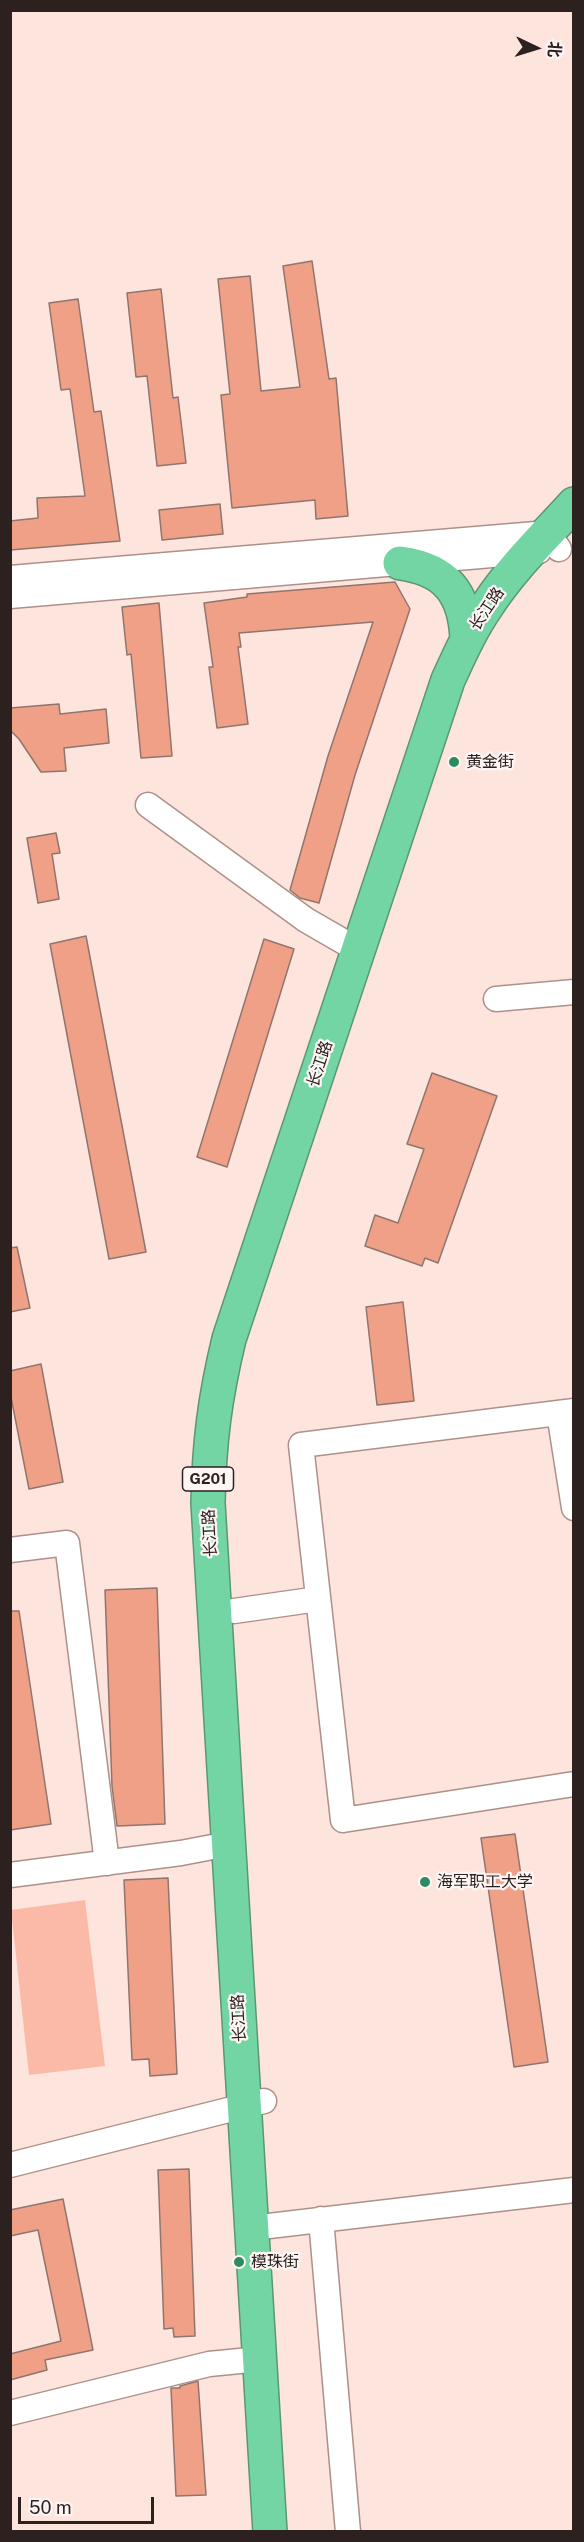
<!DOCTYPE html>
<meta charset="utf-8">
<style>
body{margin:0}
#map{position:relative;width:584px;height:2542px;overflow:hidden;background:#fde5de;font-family:"Public Sans","Noto Sans SC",sans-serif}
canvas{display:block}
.frame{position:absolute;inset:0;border:12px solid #2c211e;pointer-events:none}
.north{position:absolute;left:506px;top:18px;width:60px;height:60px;-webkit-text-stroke:4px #fdf6f5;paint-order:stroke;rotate:94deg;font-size:16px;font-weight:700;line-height:24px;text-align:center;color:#2c211e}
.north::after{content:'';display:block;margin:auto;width:21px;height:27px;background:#2c211e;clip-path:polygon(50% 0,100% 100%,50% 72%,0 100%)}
.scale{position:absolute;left:18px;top:2497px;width:136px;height:27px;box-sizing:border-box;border:3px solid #2c211e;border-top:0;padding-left:8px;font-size:18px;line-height:21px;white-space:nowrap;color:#2c211e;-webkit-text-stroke:4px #fdf6f5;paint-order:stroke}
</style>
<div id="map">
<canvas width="584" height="2542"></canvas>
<div class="frame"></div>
<div class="north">北</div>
<div class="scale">50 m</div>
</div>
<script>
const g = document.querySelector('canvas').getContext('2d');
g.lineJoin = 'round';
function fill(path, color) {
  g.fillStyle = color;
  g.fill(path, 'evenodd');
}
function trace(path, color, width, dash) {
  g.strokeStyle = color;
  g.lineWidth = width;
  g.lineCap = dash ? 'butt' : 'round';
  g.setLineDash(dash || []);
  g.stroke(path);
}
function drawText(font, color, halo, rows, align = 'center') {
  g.font = font + ' "Public Sans","Noto Sans SC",sans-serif';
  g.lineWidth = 4.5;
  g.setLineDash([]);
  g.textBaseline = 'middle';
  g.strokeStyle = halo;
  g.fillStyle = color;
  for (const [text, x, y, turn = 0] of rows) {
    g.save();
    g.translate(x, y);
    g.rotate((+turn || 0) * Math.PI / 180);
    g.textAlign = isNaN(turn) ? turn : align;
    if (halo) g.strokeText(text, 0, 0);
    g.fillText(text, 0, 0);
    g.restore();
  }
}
fill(new Path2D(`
 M85,1900L105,2066L29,2075L11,1910Z`), '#fbbaa7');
const building = new Path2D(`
 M312,261L329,379L336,378L348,516L316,519L315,500L232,508L221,395L230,394L218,279L250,276L261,391L300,387L283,266Z
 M161,289L173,398L178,397L186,463L157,466L147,376L136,377L127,293Z
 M78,299L94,412L101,411L120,541L10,550V521L38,518L37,498L85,496L70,389L61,390L49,303Z
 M220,504L223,534L162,540L159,510Z
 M395,582L410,609L355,775L319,903L300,898L290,890L328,756L373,622L239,633L241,647H238L248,724L217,728L209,667H213L204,603L247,597V594Z
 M159,603L172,756L141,758L131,654L127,655L122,607Z
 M59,704L60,714L106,709L109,743L64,748L66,771L41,772L19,739L10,730V708Z
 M56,833L60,853L52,854L59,899L38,903L27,838Z
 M86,936L146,1252L109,1259L50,944Z
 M264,939L294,949L227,1167L197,1157Z
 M432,1073L497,1096L438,1263L425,1258L422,1266L365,1246L375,1215L398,1223L424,1149L407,1144Z
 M17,1247L30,1308L10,1312V1248Z
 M403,1302L414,1401L377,1405L366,1307Z
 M41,1364L63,1482L29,1489L10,1392V1371Z
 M157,1588L165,1824L117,1826L112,1786L105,1590Z
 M10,1611H19L51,1824L10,1830Z
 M515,1834L548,2062L514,2067L481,1838Z
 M168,1878L177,2074L150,2076L149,2059L132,2060L124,1880Z
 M189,2169L195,2336L174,2337L173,2328L164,2329L158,2170Z
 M63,2199L93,2350L45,2360L47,2370L10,2380V2354L61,2341L38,2230L10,2236V2210Z
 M198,2381L206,2495L176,2496L171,2388H180V2386Z`);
fill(building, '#f1a088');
trace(building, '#8f756d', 1.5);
const minor = new Path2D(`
 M10,578L548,533L559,549
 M10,596L539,551
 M148,805L306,920L358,950
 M496,999L574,992
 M574,1411L301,1445L343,1820L574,1784
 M559,1413L574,1508
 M10,1550L67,1543L107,1863
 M234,1611L318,1599
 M10,1875L181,1853L228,1844
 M10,2165L264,2101
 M321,2219L348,2532
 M252,2228L574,2190
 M10,2413L209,2364L260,2359`);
const highway = new Path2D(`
 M400,563C446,569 465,593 467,639
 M270,2532L208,1503C209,1443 215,1397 229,1339L448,680C460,654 471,629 487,606C511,569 544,537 574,504`);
trace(minor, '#ad9189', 27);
trace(highway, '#5b9675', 36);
trace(minor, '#fff', 24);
trace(highway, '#74d5a4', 33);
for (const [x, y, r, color] of [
 [454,762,6,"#2e8a60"],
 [425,1882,6,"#2e8a60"],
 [239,2262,6,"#2e8a60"]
]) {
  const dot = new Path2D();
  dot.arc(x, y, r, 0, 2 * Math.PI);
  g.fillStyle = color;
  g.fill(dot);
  trace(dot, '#fdf6f5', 2);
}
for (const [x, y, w] of [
 [208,1479,51]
]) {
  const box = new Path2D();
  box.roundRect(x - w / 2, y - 12, w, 24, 4.5);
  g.fillStyle = '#fdf6f5';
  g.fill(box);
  trace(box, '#2c211e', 1.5);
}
drawText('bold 15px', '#2c211e', null, [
 ["G201",208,1479]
]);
drawText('16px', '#2c211e', '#fdf6f5', [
 ["长江路",487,609,-56],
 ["长江路",320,1064,-72],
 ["长江路",210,1533,-93],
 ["长江路",239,2018,-93]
]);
drawText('16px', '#2c211e', '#fdf6f5', [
 ["黄金街",466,762],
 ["海军职工大学",437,1882],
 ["模珠街",251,2262]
], 'left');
</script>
